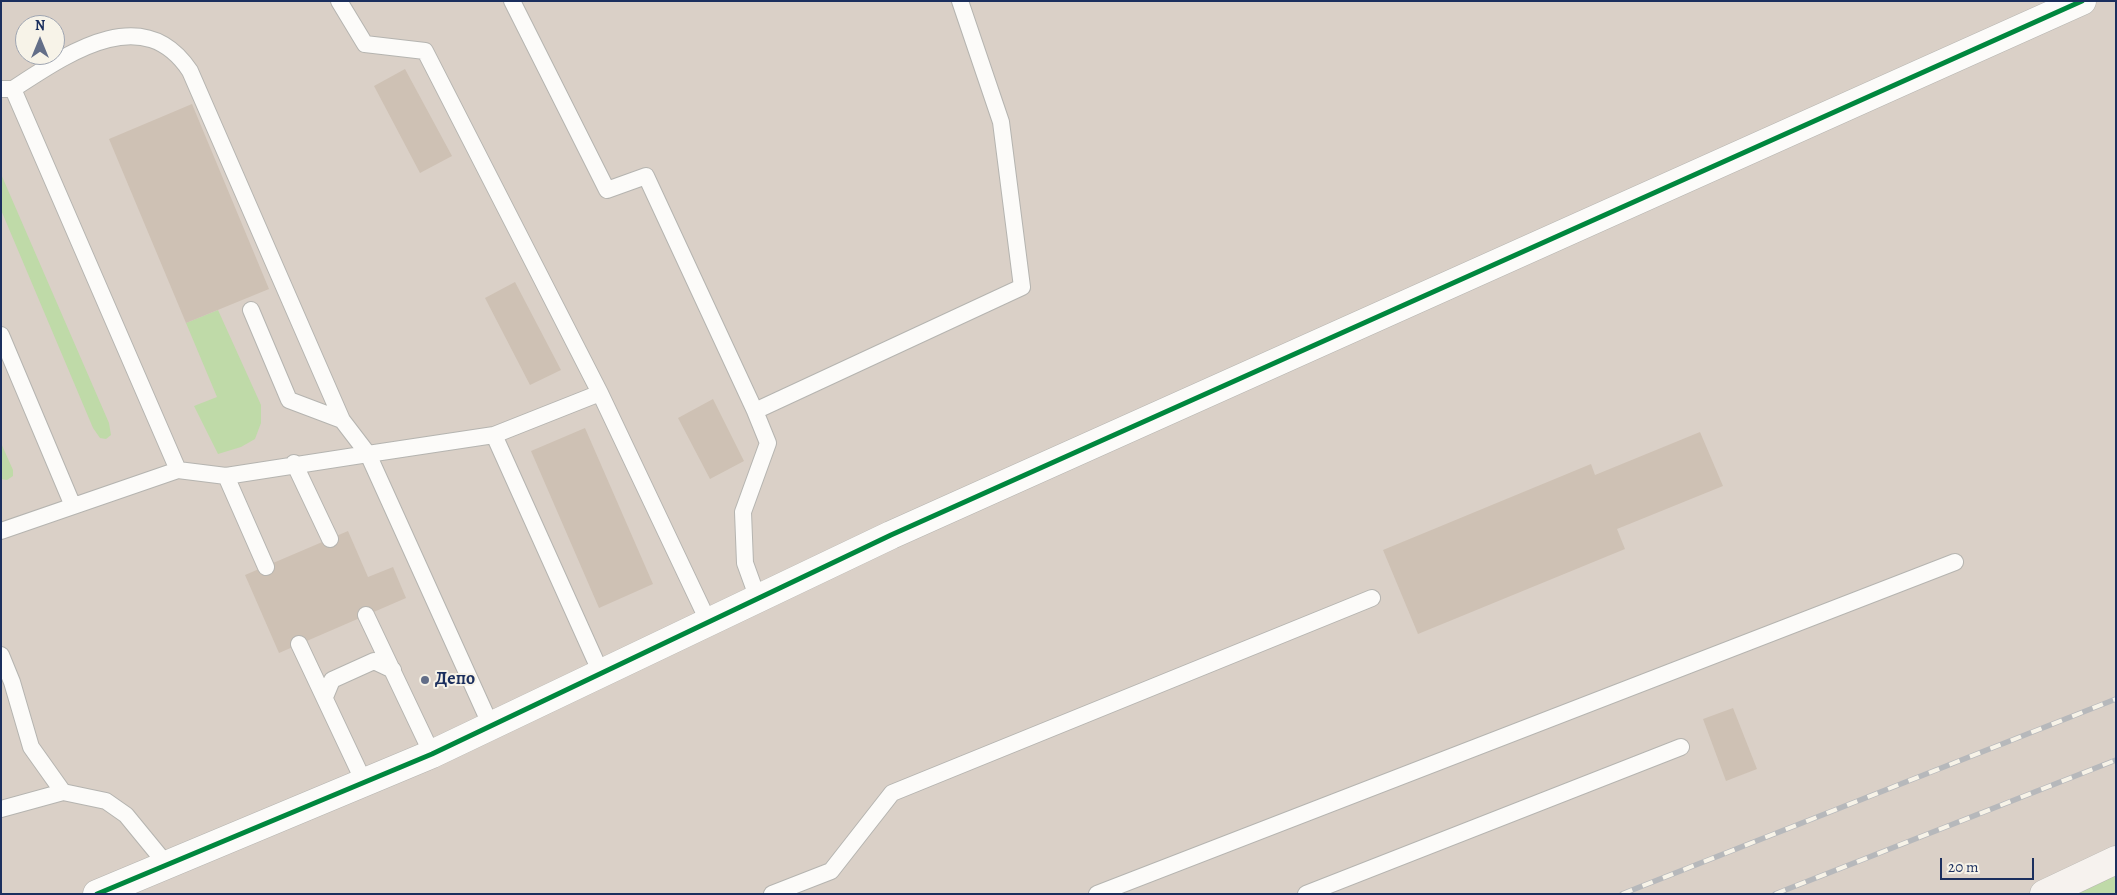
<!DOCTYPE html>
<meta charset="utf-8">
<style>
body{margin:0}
#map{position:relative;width:2117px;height:895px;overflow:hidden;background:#e8e4d6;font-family:Alegreya,serif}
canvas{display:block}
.frame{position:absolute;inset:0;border:2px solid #1b2f5e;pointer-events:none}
.north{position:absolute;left:15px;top:15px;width:50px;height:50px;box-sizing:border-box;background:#f7f3e8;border:1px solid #9fa5b1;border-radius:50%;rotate:0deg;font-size:14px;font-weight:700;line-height:20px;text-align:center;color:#1b2f5e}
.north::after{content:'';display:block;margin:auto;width:18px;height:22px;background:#636e88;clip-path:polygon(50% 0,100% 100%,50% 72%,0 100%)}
.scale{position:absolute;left:1940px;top:858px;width:94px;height:22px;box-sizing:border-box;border:2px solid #1b2f5e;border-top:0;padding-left:6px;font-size:15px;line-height:18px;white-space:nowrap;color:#1b2f5e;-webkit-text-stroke:4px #f7f3e8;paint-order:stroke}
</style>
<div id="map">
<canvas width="2117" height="895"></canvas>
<div class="frame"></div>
<div class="north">N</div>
<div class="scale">20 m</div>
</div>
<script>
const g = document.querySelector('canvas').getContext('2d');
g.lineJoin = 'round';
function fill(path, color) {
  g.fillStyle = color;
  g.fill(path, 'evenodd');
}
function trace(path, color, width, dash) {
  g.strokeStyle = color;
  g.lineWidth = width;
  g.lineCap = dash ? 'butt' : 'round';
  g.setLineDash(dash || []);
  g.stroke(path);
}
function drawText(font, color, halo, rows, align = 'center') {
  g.font = font + ' Alegreya,serif';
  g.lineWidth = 4;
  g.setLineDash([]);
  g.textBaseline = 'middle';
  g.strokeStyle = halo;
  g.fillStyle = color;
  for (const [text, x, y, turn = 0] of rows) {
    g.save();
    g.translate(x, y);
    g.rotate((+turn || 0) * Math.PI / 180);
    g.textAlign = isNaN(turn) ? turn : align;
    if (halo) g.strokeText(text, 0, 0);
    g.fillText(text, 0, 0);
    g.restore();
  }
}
fill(new Path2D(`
 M1,1H2116V894H1ZM25,25H55V55H25Z`), '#dad0c7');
fill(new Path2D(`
 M1,174L109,423L111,435L106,439L100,438L93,428L1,210Z
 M218,310L261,405V423L255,439L241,447L218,454L194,406L217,397L186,323Z
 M1,443L13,470V476L7,480L1,479Z
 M2116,873V894H2072Z`), '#bfdaa8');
fill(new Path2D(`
 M405,69L452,156L420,173L374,86Z
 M192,104L269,289L186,323L109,139Z
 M515,282L561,370L530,385L485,298Z
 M713,399L744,461L710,479L678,418Z
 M585,428L653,584L599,608L531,451Z
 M1700,432L1723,486L1617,529L1625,549L1418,634L1383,550L1591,464L1595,475Z
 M348,531L368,577L393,567L406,598L279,653L245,575Z
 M1733,708L1757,769L1726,781L1703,719Z`), '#cec1b4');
const service = new Path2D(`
 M339,1L365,44L425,51L600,393L709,623
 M512,1L607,190L646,176L755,411L1022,287L1001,122L960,1
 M1,89H13C67,54 143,0 190,71L342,420L368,454L226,476L178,470L1,531
 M13,89L178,470
 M251,310L289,400L342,420
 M1,335L73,506
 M600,393L494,435L601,673
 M755,411L768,443L743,512L745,563L758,599
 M294,463L330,539
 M226,476L266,567
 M366,615L432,754
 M299,644L364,782
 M1,655L12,682L31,747L63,792
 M325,697L332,680L374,661L393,670
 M491,726L368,454L494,435
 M1,809L63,792L106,801L126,815L167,865
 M772,894L831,871L892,793L1372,598
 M1097,894L1955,562
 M1306,894L1681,747`);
const minor = new Path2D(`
 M97,894L432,754L891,535L2082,1`);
const secondary = new Path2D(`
 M2044,894L2116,860`);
trace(service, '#b5b4b0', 18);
trace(minor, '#b5b4b0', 29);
trace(secondary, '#b5b4b0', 29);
trace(service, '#fcfbf9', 16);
trace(minor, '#fcfbf9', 28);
trace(secondary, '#f6f2ee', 28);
const rail = new Path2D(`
 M1622,894L2116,699
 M1775,894L2116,760`);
trace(rail, '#b6b8bb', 5.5);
trace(rail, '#f7f3e8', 4, [11]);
trace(new Path2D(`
 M97,894L432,754L891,535L2082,1`), '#00873e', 5);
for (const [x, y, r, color] of [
 [425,680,5,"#636e88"]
]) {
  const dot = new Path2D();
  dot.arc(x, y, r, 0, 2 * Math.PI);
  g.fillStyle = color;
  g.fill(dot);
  trace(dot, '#f7f3e8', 2);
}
drawText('bold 18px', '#1b2f5e', '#f7f3e8', [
 ["Депо",435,680]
], 'left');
</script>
